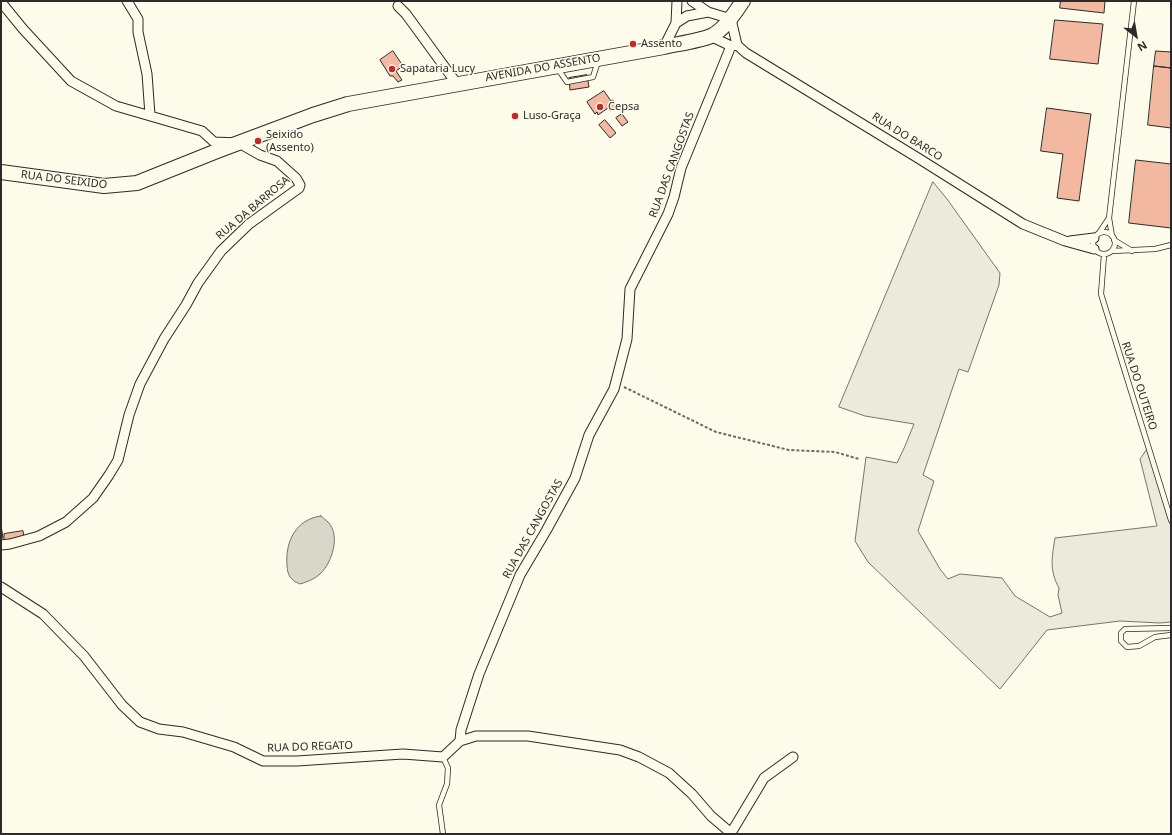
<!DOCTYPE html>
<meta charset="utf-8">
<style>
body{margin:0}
#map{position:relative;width:1172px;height:835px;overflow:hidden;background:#fdfbea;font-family:"Noto Sans",sans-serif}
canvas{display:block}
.frame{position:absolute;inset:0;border:2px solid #2b2b2b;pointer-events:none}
.north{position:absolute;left:1116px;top:16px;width:40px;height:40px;-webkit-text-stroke:3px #fdfbea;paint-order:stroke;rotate:149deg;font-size:11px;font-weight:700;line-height:16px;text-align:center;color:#2b2b2b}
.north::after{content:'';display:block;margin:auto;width:14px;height:18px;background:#2b2b2b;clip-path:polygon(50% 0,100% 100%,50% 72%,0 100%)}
</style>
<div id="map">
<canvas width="1172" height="835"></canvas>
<div class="frame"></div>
<div class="north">N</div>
</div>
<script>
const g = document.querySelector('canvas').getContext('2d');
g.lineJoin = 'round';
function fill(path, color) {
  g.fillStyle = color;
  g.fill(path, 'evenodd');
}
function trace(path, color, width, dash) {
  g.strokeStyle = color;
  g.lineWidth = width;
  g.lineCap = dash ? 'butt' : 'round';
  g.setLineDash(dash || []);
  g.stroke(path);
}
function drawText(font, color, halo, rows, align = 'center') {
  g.font = font + ' "Noto Sans",sans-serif';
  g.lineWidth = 3;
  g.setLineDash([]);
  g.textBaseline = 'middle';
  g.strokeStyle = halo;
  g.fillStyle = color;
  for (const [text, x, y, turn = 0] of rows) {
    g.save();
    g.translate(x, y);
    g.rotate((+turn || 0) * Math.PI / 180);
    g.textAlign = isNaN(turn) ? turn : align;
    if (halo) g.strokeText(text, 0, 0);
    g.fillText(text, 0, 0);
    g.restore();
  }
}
const green = new Path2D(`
 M933,182L947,199L1000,273L999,285L968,372L959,369L923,475L934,481L918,531L940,569L948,579L960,574L1002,578L1015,596L1050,617L1062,613L1058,595L1059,588C1049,570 1052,557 1055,538L1157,526L1140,459L1147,449L1171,527V622L1160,623L1120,621L1047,630L1000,689L868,562L855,541L866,457L897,463L905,446L914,424L865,416L839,407Z`);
fill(green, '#ecebdb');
trace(green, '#74746e', 1);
const water = new Path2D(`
 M321,516C323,518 326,520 328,522C341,535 332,563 320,574C315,579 307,582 300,584C298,583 293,581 292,579C288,576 287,569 287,565C285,542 296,519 321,516Z`);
fill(water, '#d8d7c9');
trace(water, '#74746e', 1);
const building = new Path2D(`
 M1061,1H1105L1104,13L1060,8Z
 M1055,20L1103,24L1098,64L1050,59Z
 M393,51L403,66L396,71L402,80L398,82L393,76H390L380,60Z
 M1156,51L1171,52V68L1154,66Z
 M1154,66L1171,68V128L1148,125Z
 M587,75L589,87L570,90L569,78Z
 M604,91L611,101L613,100L617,106L610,111L608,108L598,115L597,112L595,114L587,102Z
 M1047,108L1091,114L1079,201L1057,198L1063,154L1041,151Z
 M622,114L628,122L622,126L616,118Z
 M605,120L616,133L610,138L599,125Z
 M1136,160L1171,164V228L1129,223Z
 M1,525L3,538H1Z
 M23,531L24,538L4,542V534Z`);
fill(building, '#f2b8a0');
trace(building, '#2b2b2b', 1);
const lane = new Path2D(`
 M558,69L567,82L593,77L598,61
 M1093 243a11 11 0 1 1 22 0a11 11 0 1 1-22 0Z
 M1099,233L1109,218
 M1112,236L1109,218L1134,1
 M1114,240L1132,251
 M1112,251L1155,249L1171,245
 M1104,255L1101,294L1171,520
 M1171,628L1125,629L1121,633V641L1127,647L1139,646L1155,637L1171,635
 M443,757L448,768L447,784L439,805L443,834`);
const street = new Path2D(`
 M127,1L138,19V32L147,74L150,115
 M692,1L708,12L731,19L737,45
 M1,2L23,29L71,81L116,106L202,131L214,142L239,143L260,155L277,161L296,178L300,185L299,188L249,224L221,251L198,283L186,305L164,339L140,384L129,415L118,460L109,475L93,498L66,522L39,536L10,544L1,545
 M398,6L406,14L457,84
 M676,23L687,16L708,12
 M710,36L731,46L737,45L746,53L918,158L1023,224L1065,241L1094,249
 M664,47L676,23L677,1
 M1070,241L1094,238
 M1,587L43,614L84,656L122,705L140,722L159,729L183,732L234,747L263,761H297L403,754L443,757L460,741L476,736H528L620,750L639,757L669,773L692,794L711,816L732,834
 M460,741L461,730L479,674L520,575L546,531L575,478L589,435L614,389L627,339L630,289L668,214L674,197L681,168L731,46
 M731,833L764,778L793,757`);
const primary = new Path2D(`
 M1,172L104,186L137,183L217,151L313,115L348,104L664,47C677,44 699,41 711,36C725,29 734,14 743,1`);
trace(lane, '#2b2b2b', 6);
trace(street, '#2b2b2b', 11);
trace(primary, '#2b2b2b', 16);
trace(new Path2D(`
 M624,387L716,432L789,450L835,452L859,459`), '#6a6964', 2, [3, 2]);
trace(lane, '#fdfbea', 4.5);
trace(street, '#fdfbea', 9);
trace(primary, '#fdfbea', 14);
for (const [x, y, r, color] of [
 [633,44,4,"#c62828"],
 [392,69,4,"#c62828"],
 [600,107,4,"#c62828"],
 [515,116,4,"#c62828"],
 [258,141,4,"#c62828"]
]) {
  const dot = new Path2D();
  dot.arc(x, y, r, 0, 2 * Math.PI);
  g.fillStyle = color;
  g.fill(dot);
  trace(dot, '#fdfbea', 1.5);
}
drawText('11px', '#2b2b2b', '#fdfbea', [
 ["Assento",641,44],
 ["Sapataria Lucy",400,69],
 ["Cepsa",608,107],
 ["Luso-Graça",523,116],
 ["Seixido",266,135],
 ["(Assento)",266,148]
], 'left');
drawText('11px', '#2b2b2b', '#fdfbea', [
 ["AVENIDA DO ASSENTO",543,68,-10],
 ["RUA DO BARCO",907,137,32],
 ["RUA DAS CANGOSTAS",672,165,-70],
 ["RUA DO SEIXIDO",64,180,7],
 ["RUA DA BARROSA",253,208,-40],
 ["RUA DO OUTEIRO",1139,386,72],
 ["RUA DAS CANGOSTAS",533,529,-61],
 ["RUA DO REGATO",310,747,-2]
]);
</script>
